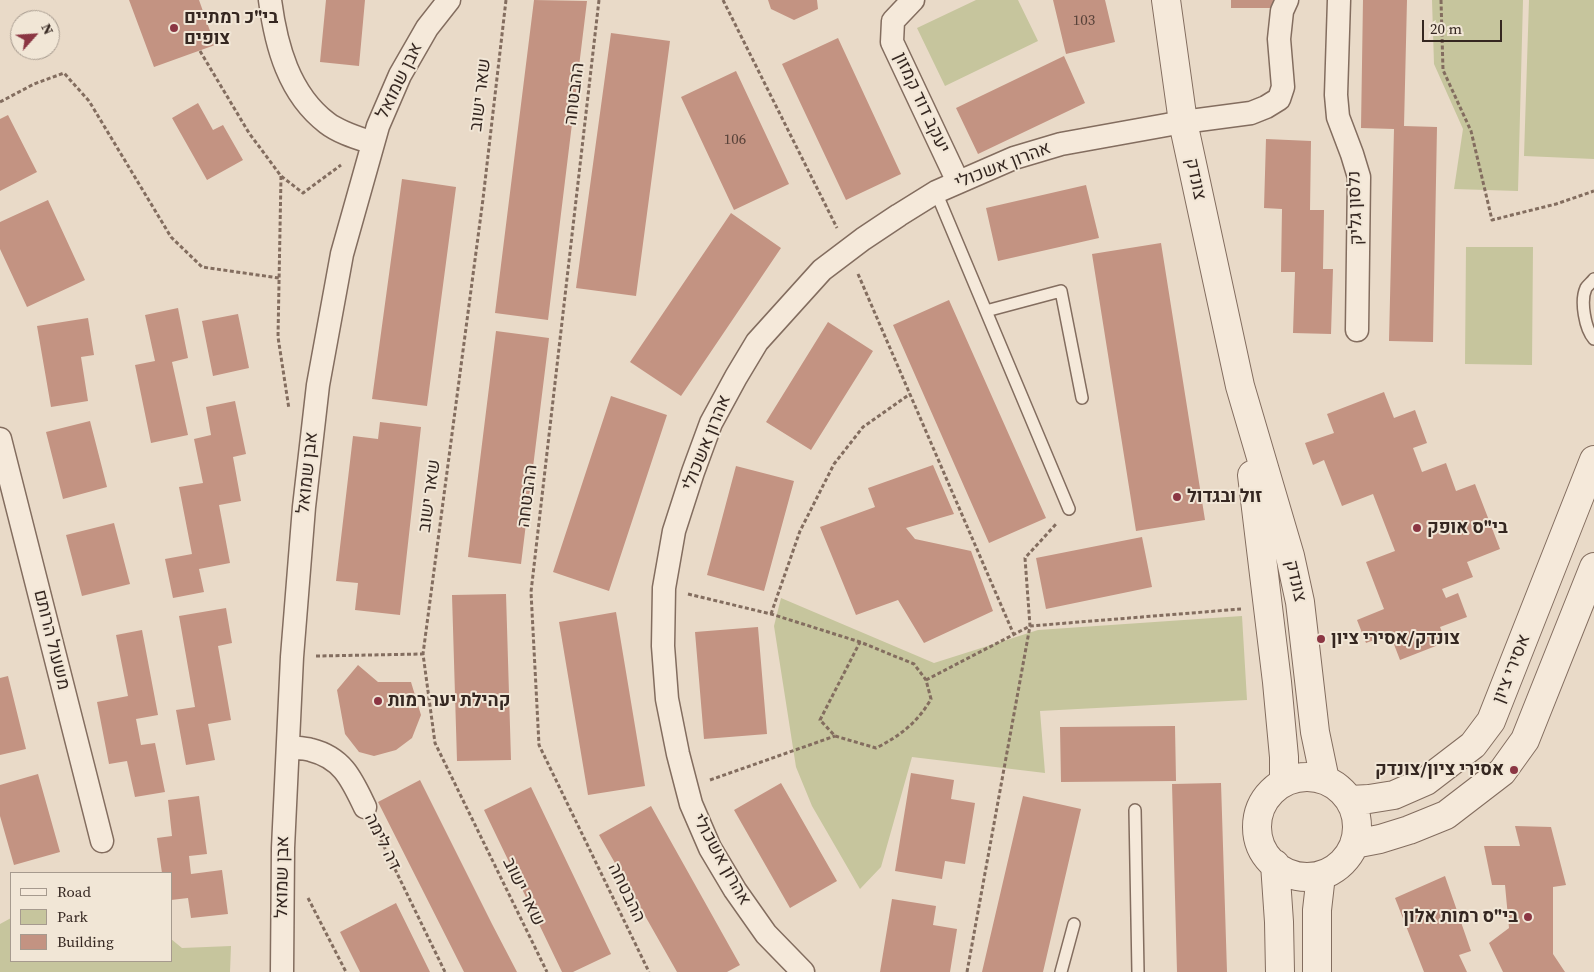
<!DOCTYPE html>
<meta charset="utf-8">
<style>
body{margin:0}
#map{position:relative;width:1594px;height:972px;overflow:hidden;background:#e9dac8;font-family:"Source Serif 4",serif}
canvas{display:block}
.legend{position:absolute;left:10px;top:872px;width:162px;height:90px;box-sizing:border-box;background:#f1e6d6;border:1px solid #a69a8e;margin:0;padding:6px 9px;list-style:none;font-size:15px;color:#352721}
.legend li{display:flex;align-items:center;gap:10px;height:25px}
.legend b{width:25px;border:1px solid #a69a8e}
.north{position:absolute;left:10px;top:10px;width:50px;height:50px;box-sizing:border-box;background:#f1e6d6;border:1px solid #a69a8e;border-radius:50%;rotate:64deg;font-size:14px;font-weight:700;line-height:20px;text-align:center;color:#352721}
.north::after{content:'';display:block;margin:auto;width:18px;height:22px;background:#8b3643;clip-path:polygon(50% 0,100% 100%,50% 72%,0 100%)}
.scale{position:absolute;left:1422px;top:20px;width:80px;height:22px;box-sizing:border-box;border:2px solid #352721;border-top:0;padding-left:6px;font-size:15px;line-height:18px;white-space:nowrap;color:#352721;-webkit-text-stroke:4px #f1e6d6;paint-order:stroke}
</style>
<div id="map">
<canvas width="1594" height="972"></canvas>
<ul class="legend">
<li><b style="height:6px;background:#f5e9da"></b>Road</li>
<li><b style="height:14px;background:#c6c59d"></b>Park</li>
<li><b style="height:14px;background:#c39382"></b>Building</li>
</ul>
<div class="north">N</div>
<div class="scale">20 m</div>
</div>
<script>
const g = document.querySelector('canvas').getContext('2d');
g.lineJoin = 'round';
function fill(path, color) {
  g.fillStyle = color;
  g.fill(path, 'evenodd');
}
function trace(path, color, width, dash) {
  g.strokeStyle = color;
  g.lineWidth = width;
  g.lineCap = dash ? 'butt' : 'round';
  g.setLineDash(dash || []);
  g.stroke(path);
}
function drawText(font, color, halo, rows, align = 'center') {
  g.font = font + ' "Source Serif 4",Heebo,serif';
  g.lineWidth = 4;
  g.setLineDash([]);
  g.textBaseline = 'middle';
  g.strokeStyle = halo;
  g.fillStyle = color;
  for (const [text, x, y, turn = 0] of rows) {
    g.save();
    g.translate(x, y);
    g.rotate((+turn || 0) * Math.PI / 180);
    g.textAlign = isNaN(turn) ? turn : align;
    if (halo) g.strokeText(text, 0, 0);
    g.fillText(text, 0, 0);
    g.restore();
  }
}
fill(new Path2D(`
 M976,0H1018L1038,41L945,86L917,28Z
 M1432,0H1523L1518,191L1454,189L1463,129L1434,64Z
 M1529,0H1594V159L1524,156Z
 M1466,247H1533L1532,365L1465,364Z
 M781,598L934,663L1038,630L1242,616L1247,700L1040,711L1045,773L912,757L881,867L860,889L812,806L796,767L774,626Z
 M11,918V961H171V939L182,948L231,946L230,972H0V924Z`), '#c6c59d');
fill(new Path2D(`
 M129,0H199L215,45L154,67Z
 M326,0H365L359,66L320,62Z
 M534,0L587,1L548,320L495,313Z
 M768,0H817L818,9L794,20L771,9Z
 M1053,0H1105L1115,42L1066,54Z
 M1231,0H1275L1274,8H1231Z
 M1363,0H1407L1404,126L1437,127L1433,342L1389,341L1394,129L1361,128Z
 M611,33L670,41L636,296L576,288Z
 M838,38L901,174L846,200L782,64Z
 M1064,56L1085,103L978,154L956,108Z
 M736,71L789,184L734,210L681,97Z
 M198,103L213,130L223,125L243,160L207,180L172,118Z
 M8,115L37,172L0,191V119Z
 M1266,139L1311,141L1310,210H1324L1323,269H1333L1331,334L1293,333L1295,272H1281L1282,209L1264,208Z
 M402,179L456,187L427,406L372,399Z
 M1086,185L1099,238L998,261L986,208Z
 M48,200L85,280L27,307L0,249V222Z
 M731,213L781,248L681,396L630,362Z
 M1161,243L1205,520L1136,531L1092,254Z
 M949,300L1046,518L989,543L893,325Z
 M178,308L188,358L172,362L188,435L151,443L135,365L155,361L145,315Z
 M238,314L249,368L213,376L202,321Z
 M88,318L94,355L81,357L88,401L51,407L37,326Z
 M828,322L873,351L811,450L766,422Z
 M496,331L549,338L521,564L468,557Z
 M1384,392L1394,418L1415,410L1427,443L1413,448L1422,472L1446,463L1456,491L1475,484L1500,549L1467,562L1473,577L1442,589L1446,598L1458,593L1467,617L1440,627L1446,642L1400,660L1390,634L1366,643L1357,620L1384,609L1366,562L1395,551L1373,494L1342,506L1324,460L1313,465L1305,443L1334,433L1327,414Z
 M611,396L667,415L609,591L553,572Z
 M235,401L246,454L233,457L241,501L219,505L230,563L199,569L204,592L173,598L165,559L192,554L179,487L203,483L194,439L211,435L206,407Z
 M90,421L107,487L63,499L46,432Z
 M380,422L421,427L400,615L355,610L358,583L336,581L353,436L378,439Z
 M933,465L954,514L906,528L915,539L971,551L993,611L924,643L898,600L856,615L820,527L875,507L868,488Z
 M736,466L794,481L764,591L707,575Z
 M114,523L130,584L82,596L66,535Z
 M1142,537L1152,587L1046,609L1036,558Z
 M506,594L511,760L457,761L452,595Z
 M226,608L232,643L218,646L231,720L208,724L215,760L186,765L176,710L195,707L179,616Z
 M616,612L645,786L588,795L559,622Z
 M758,627L767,734L704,739L695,632Z
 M142,630L158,715L136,719L141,745L155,743L165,792L135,797L127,761L109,764L97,702L128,696L116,635Z
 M358,665L378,682H411L421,715L412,738L396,750L374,756L359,752L345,734L337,690Z
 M8,676L26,749L0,755V678Z
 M1175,726L1176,781L1061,782L1060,727Z
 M911,773L954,780L951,799L975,803L965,864L945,861L942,879L895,871Z
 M38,774L60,852L14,865L0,816V785Z
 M420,780L492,924L517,972H464L378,802Z
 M781,783L837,881L790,908L734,810Z
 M1221,783L1227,972H1177L1172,784Z
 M531,787L611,954L573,972H562L484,810Z
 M199,796L207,854L189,856L191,874L222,870L228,914L191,918L188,898L171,900V873H162L157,838L172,836L168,800Z
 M1023,796L1081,809L1043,972H982Z
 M651,806L740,965L727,972H677L599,835Z
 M1515,826L1551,827L1566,885L1553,887V954L1565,972H1503L1489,943L1509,928L1505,885H1492L1484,846H1520Z
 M1445,876L1471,951L1459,955L1467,972H1424L1395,898Z
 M892,899L936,906L933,925L957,929L950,972H880Z
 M396,903L430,972H360L340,932Z`), '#c39382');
const service = new Path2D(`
 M936,192L1069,509
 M1594,279C1592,282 1588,285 1586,288C1580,301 1585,329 1594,339
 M986,311L1061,291L1082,398
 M1135,810L1138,972
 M1061,972L1074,924`);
const minor = new Path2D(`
 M270,0C276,46 289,94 327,123C340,133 358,138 373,143
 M913,0L893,21L892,42L958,182
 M1339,0L1336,95L1338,117L1352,154L1359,177L1357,330
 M0,439L102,841
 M288,747C295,748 304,748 311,750C343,758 352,780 365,807
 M282,972L283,848L292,657L304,507L318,385L342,254L378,126L400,75L427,28L449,0
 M803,972L766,934L735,890L710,848L691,804L678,754L667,699L663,646L664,588L674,531L693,472L711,423L736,377L757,342L822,270L863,239L899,215L936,192L1014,158L1061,144L1183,122L1251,113L1266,107L1279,99L1283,87L1279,39L1282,11L1287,0`);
const tertiary = new Path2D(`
 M1166,0L1183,122L1240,386L1290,556L1300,602L1315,732L1325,780
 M1252,475L1277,682L1284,757V782
 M1257 827a50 50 0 1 1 100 0a50 50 0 1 1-100 0Z
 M1350,800L1369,799L1394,795L1426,781L1473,745L1491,721L1594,460
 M1354,844L1380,839L1409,830L1446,815L1502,772L1525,740L1594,567
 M1275,864L1279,922L1280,972
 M1317,972V910L1321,875`);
trace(service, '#836d5f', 14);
trace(minor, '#836d5f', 25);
trace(tertiary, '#836d5f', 30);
trace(new Path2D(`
 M506,0L483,199L423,654L435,743L547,972
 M599,0L531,592L539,745L649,972
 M723,0L837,228
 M1441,0L1443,70L1471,131L1492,220L1556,204L1594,191
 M200,51L249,133L281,176L303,193L341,165
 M0,102L34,84L64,73L89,101L171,237L202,267L279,278
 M281,176L278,337L289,409
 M858,274L1014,635
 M688,594L771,614L860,642L914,664L926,680L931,699C918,722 900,736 876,748L835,736L820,720L860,642
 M771,614L800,531L834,464L863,427L910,394
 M316,656L423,654
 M926,680L1030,626L1241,609
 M710,780L835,736
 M375,828L445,972
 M308,898L346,972
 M967,972L1030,626L1025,558L1057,523`), '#836d5f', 3, [4, 2.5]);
trace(service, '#f5e9da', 11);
trace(minor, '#f5e9da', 22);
trace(tertiary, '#f5e9da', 28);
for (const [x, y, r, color] of [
 [174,28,5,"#8b3643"],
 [1177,497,5,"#8b3643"],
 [1417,528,5,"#8b3643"],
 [1321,639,5,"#8b3643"],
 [378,701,5,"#8b3643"],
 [1514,770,5,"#8b3643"],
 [1528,917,5,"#8b3643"]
]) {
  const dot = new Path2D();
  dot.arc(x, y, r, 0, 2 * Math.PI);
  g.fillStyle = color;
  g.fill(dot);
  trace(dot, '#f1e6d6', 2);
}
drawText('15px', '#584239', null, [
 ["103",1084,21],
 ["106",735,140]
]);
drawText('bold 18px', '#352721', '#f1e6d6', [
 ["בי\"כ רמתיים",184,18],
 ["צופים",184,39],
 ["זול ובגדול",1187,497],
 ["בי\"ס אופק",1427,528],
 ["צונדק/אסירי ציון",1331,639],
 ["קהילת יער רמות",388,701],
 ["אסירי ציון/צונדק",1504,770,"right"],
 ["בי\"ס רמות אלון",1518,917,"right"]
], 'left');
drawText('18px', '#352721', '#f1e6d6', [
 ["אבן שמואל",400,81,-64],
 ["ההבטחה",575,94,-83],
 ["שאר ישוב",481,95,-83],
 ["יעקב דוד קמזון",921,103,65],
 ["אהרון אשכולי",1003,166,-21],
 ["צונדק",1195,179,78],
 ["נלסון גליק",1356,208,-92],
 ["אהרון אשכולי",707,443,-68],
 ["אבן שמואל",308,473,-84],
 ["שאר ישוב",430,496,-82],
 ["ההבטחה",528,496,-83],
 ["צונדק",1295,581,77],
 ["משעול הרותם",51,640,76],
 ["אסירי ציון",1512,669,-68],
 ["דה לימה",382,842,64],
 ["אהרון אשכולי",721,860,61],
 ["אבן שמואל",283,877,-89],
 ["שאר ישוב",523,892,64],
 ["ההבטחה",626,893,64]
]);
</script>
